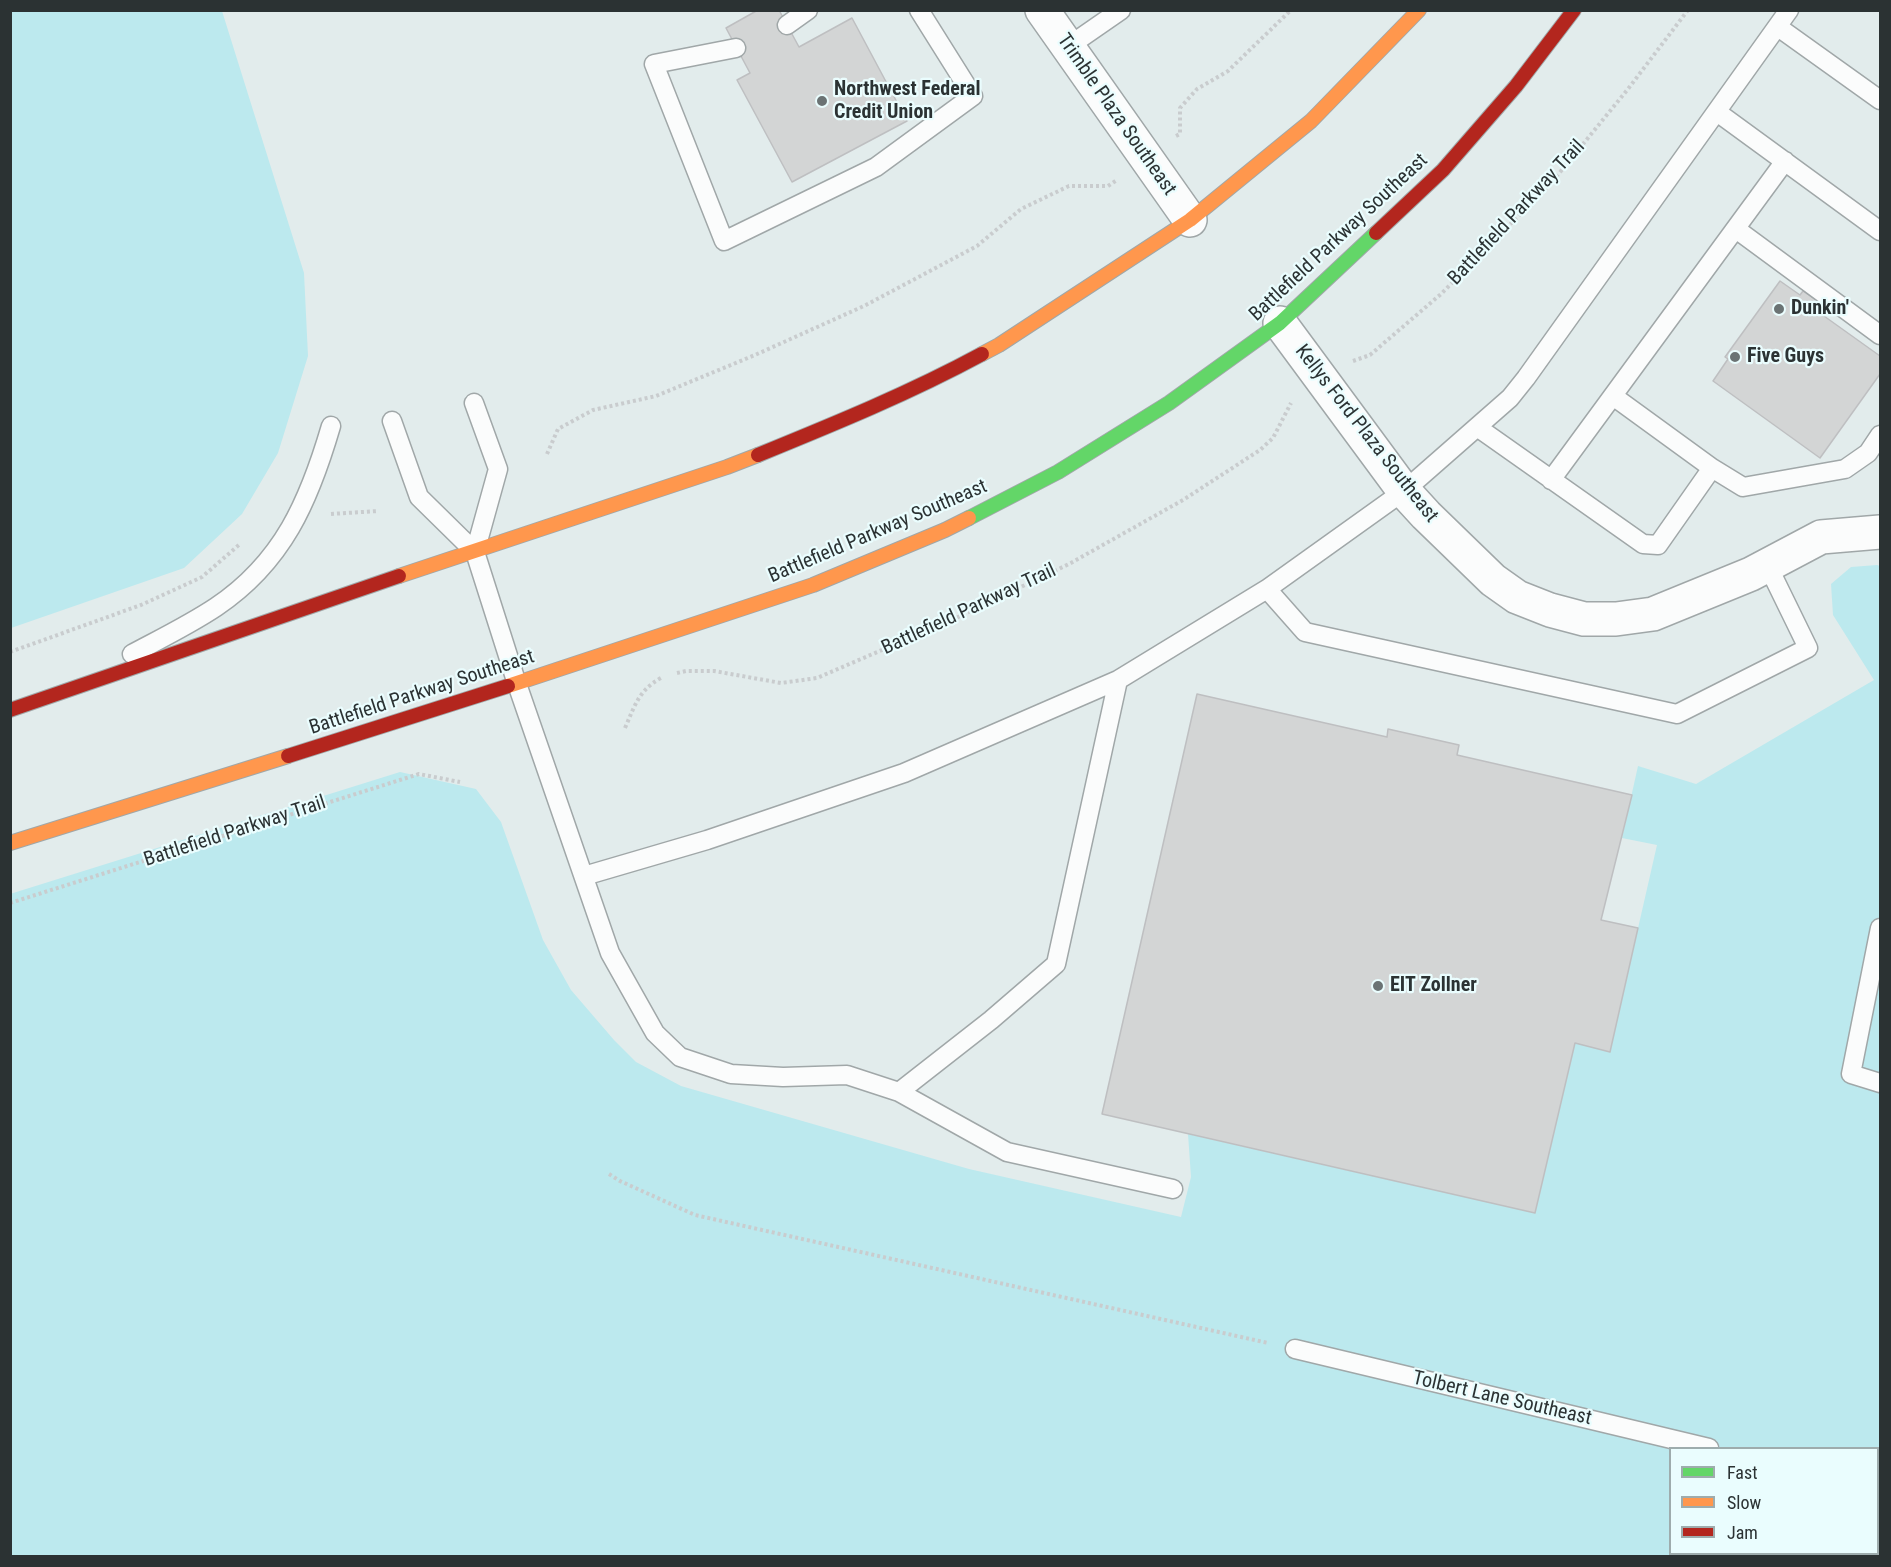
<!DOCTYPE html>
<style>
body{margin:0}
#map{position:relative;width:1891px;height:1567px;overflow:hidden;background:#e2ecec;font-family:"Roboto Condensed",sans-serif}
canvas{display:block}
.frame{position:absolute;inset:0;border:12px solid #2b3233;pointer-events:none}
.legend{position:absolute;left:1669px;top:1447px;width:210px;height:108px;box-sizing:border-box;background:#eafdfe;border:2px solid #9eacad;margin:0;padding:8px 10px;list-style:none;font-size:18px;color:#2b3233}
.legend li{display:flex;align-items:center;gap:12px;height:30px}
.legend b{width:30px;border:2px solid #9eacad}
</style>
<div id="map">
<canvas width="1891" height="1567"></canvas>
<div class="frame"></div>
<ul class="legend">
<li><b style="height:8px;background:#63d668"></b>Fast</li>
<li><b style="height:8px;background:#ff974d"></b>Slow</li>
<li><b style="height:8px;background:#b3261e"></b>Jam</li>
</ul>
</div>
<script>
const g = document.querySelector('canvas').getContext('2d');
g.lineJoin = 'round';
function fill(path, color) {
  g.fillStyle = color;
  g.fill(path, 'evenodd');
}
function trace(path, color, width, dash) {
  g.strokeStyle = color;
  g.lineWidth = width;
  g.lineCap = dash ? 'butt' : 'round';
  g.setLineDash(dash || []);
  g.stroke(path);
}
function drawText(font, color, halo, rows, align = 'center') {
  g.font = font + ' "Roboto Condensed",sans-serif';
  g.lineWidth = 4.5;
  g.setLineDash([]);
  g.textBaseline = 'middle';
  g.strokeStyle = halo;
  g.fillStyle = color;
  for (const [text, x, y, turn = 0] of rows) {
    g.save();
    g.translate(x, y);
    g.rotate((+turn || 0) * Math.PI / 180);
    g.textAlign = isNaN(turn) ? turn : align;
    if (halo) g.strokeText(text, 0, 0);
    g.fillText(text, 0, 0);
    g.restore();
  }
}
fill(new Path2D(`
 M10,11H222L304,273L308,356L278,453L242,514L184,568L11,628Z
 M1877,565L1880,566V1556H11L10,894L400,772L476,789L501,822L543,940L571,990L614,1040L636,1062L681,1086L969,1169L1181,1217L1191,1177L1188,1134L1535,1213L1575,1043L1610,1051L1657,845L1622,838L1638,766L1696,784L1874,680L1833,615L1831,584L1851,567ZM1670,1448H1878V1554H1670Z`), '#bce9ee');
const building = new Path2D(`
 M758,10H779L799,47L852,18L907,121L792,182L737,80L750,73L726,28Z
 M1780,281L1800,295L1803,291L1822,304L1817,311L1880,356V374L1820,458L1713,381L1728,359L1725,357Z
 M1197,694L1387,737L1388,729L1459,745L1457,755L1632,795L1601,920L1638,928L1610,1052L1575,1043L1535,1213L1102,1114Z`);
fill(building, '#d3d5d5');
trace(building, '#bebfc1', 1.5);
const lane = new Path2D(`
 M787,25L808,10
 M1778,27L1880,100
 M1069,46L1121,10
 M736,48L654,64L724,241L876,167L973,96L919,10
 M1717,112L1880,231
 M1736,229L1880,335
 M474,403L498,469L475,552
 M392,421L419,497L475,552L517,684L610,953L655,1033L680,1057L731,1074L783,1077L847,1075L899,1092L1007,1152L1173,1189
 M1477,427L1643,544L1658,545L1712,468L1613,396
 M1712,468L1743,487L1845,469L1868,453L1880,435
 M1551,480L1785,161
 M1267,589L1305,632L1677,714L1808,648L1767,564
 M132,654C160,639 189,625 216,607C283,562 309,501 331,426
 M1118,680L1267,589L1404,491L1510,398L1526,378L1789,10
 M584,876L707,840L904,773L1118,680L1056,964L991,1020L899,1092
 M1880,928L1851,1074L1880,1083
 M1295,1349L1709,1448
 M1878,1489H1880`);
const street = new Path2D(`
 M1042,10L1190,220
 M1280,323L1404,491L1426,515L1493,580L1517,597L1550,610L1584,619H1616L1653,614L1751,574L1821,537L1880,532`);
const fast = new Path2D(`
 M969,518L1058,472L1169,403L1280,323L1376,233`);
const slow = new Path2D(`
 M982,354L999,345L1190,220L1311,121L1419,10
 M399,576L727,467L758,455
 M508,686L813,585L945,530L969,518
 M10,843L288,756`);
const jam = new Path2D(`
 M1376,233L1443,170L1516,86L1574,10
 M758,455C834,424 910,393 982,354
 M10,710L399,576
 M288,756L508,686`);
trace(lane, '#a0a7a8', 21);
trace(street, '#a0a7a8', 36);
trace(fast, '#a0a7a8', 16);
trace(slow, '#a0a7a8', 16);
trace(jam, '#a0a7a8', 16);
trace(new Path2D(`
 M1176,136L1180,134V108L1197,89L1228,71L1291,10
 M1353,361L1370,355L1441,294L1552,182L1628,89L1688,10
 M547,454L558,429L593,410L656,396L755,355L864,306L977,246L1021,209L1069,186H1108L1117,180
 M331,514L378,511
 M10,652L141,605L202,577L240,544
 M677,673L686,671H714L781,683L817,678L954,619L1069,564L1183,500L1260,450L1273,438L1291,403
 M625,728C635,705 639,690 661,678
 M10,903L419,774L460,782
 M609,1174L620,1181L695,1215L1268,1343`), '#c9ccce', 4, [3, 3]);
trace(lane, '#fbfcfc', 18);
trace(street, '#fbfcfc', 33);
trace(fast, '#63d668', 14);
trace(slow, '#ff974d', 14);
trace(jam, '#b3261e', 14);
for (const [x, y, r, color] of [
 [822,101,6,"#6b7374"],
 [1779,309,6,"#6b7374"],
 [1735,357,6,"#6b7374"],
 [1378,986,6,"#6b7374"]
]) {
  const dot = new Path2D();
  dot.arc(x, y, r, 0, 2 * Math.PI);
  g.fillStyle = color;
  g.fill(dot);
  trace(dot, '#eafdfe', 2);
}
drawText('bold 20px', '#2b3233', '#eafdfe', [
 ["Northwest Federal",834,90],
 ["Credit Union",834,113],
 ["Dunkin'",1791,309],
 ["Five Guys",1747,357],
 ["EIT Zollner",1390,986]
], 'left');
drawText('20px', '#2b3233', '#eafdfe', [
 ["Trimble Plaza Southeast",1116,115,55],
 ["Battlefield Parkway Trail",1517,213,-47],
 ["Battlefield Parkway Southeast",1339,238,-43],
 ["Kellys Ford Plaza Southeast",1366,434,52],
 ["Battlefield Parkway Southeast",878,532,-23],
 ["Battlefield Parkway Trail",969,610,-25],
 ["Battlefield Parkway Southeast",422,693,-18],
 ["Battlefield Parkway Trail",235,832,-18],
 ["Tolbert Lane Southeast",1502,1399,13]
]);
</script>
